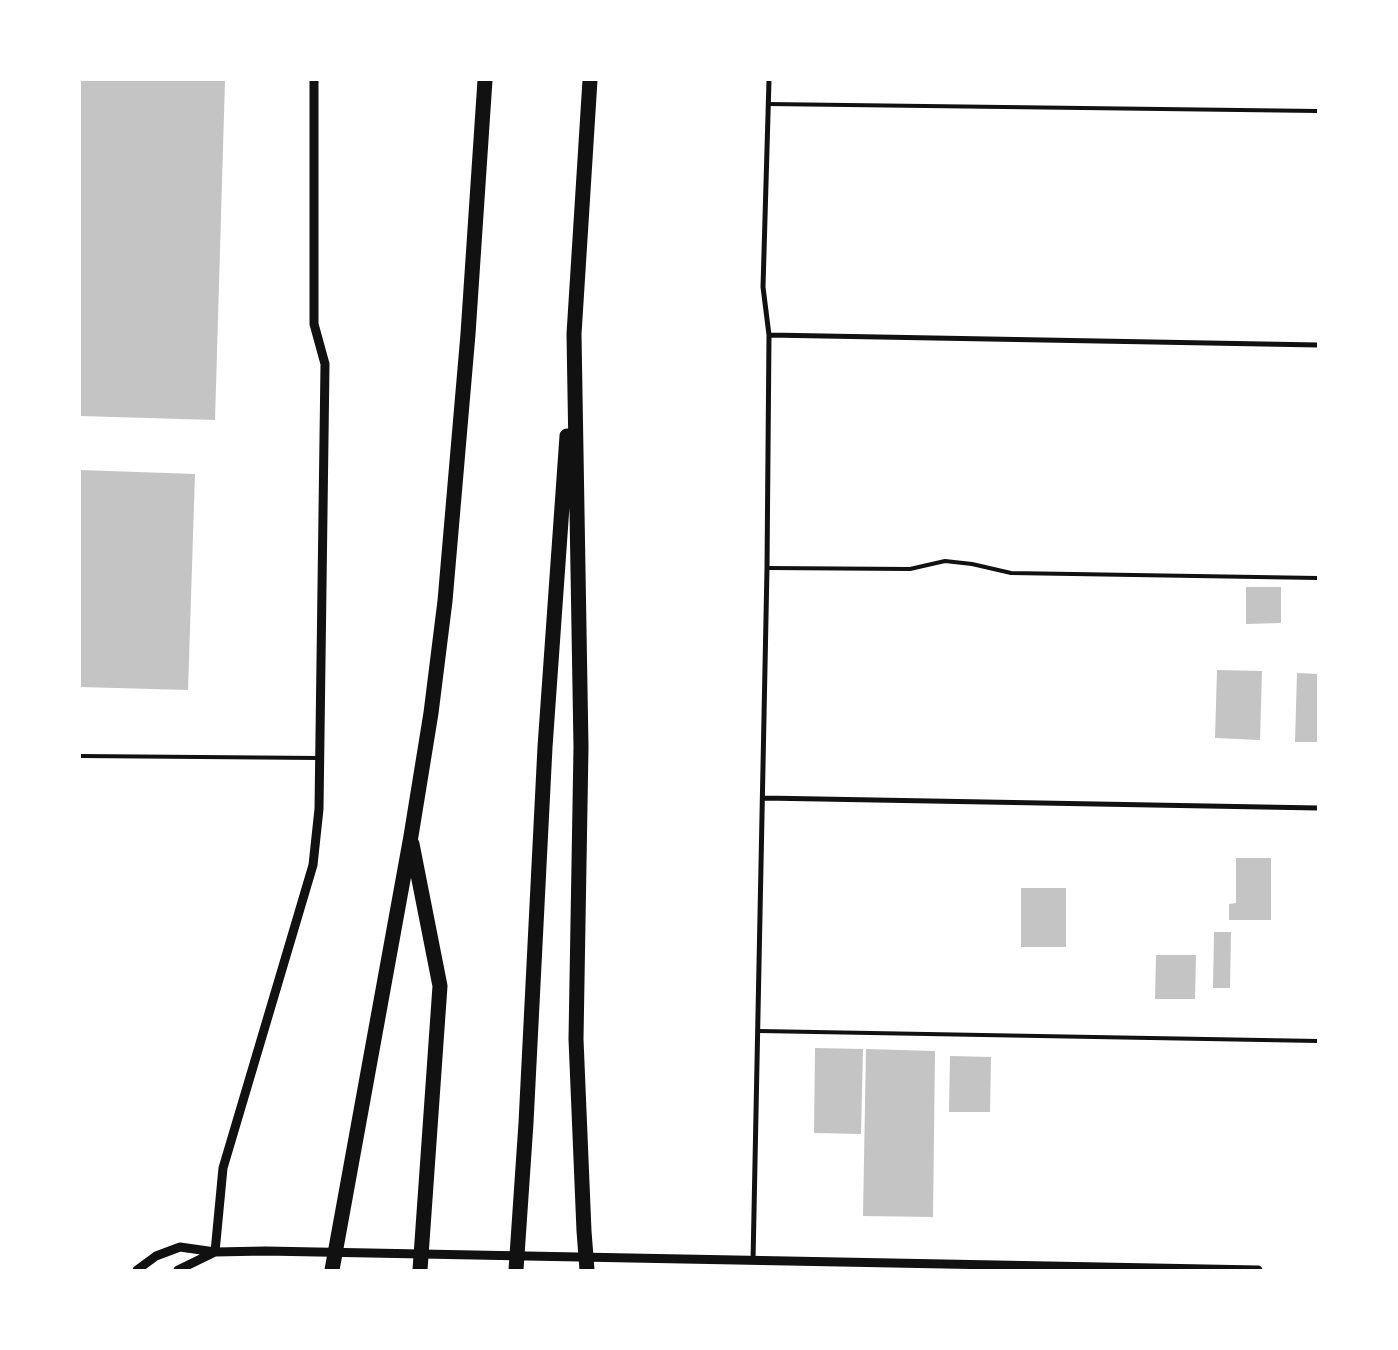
<!DOCTYPE html>
<style>
body{margin:0}
#map{position:relative;width:1398px;height:1350px;overflow:hidden;background:#fff;font-family:Manrope,sans-serif}
canvas{display:block}
.frame{position:absolute;inset:0;border:81px solid #fff;pointer-events:none}
</style>
<div id="map">
<canvas width="1398" height="1350"></canvas>
<div class="frame"></div>
</div>
<script>
const g = document.querySelector('canvas').getContext('2d');
g.lineJoin = 'round';
function fill(path, color) {
  g.fillStyle = color;
  g.fill(path, 'evenodd');
}
function trace(path, color, width, dash) {
  g.strokeStyle = color;
  g.lineWidth = width;
  g.lineCap = dash ? 'butt' : 'round';
  g.setLineDash(dash || []);
  g.stroke(path);
}
fill(new Path2D(`
 M80,80H225L215,420L80,416Z
 M80,470L195,474L188,690L80,687Z
 M1246,587H1281V623L1246,624Z
 M1217,670L1262,671L1260,740L1215,738Z
 M1297,673L1318,674V742H1295Z
 M1236,858H1271V920H1229V904L1236,903Z
 M1021,888H1066V947H1021Z
 M1214,932H1231L1230,988H1213Z
 M1156,955H1196L1195,999H1155Z
 M815,1048L863,1049L861,1134L814,1133Z
 M866,1049L935,1051L933,1217L863,1216Z
 M950,1056L991,1057L990,1112H949Z`), '#c4c4c4');
trace(new Path2D(`
 M768,104L1318,111
 M767,568L910,569L945,561L972,564L1011,573L1318,578
 M80,756L319,758
 M759,1031L1318,1041`), '#111', 4);
trace(new Path2D(`
 M769,335L1318,345
 M764,798L1318,808
 M753,1261L767,568L769,335L763,287L769,80`), '#111', 5);
trace(new Path2D(`
 M215,1252L223,1168L313,865L319,809L325,364L314,324V80
 M137,1270L156,1256L180,1247L215,1252L265,1251L1258,1270
 M178,1270L215,1252`), '#111', 9);
trace(new Path2D(`
 M412,844L440,986L420,1270
 M332,1270L411,836L431,713L445,601L468,334L485,80
 M516,1270L526,1123L545,747L567,436
 M587,1270L584,1231L576,1039L581,747L574,334L590,80`), '#111', 15);
</script>
